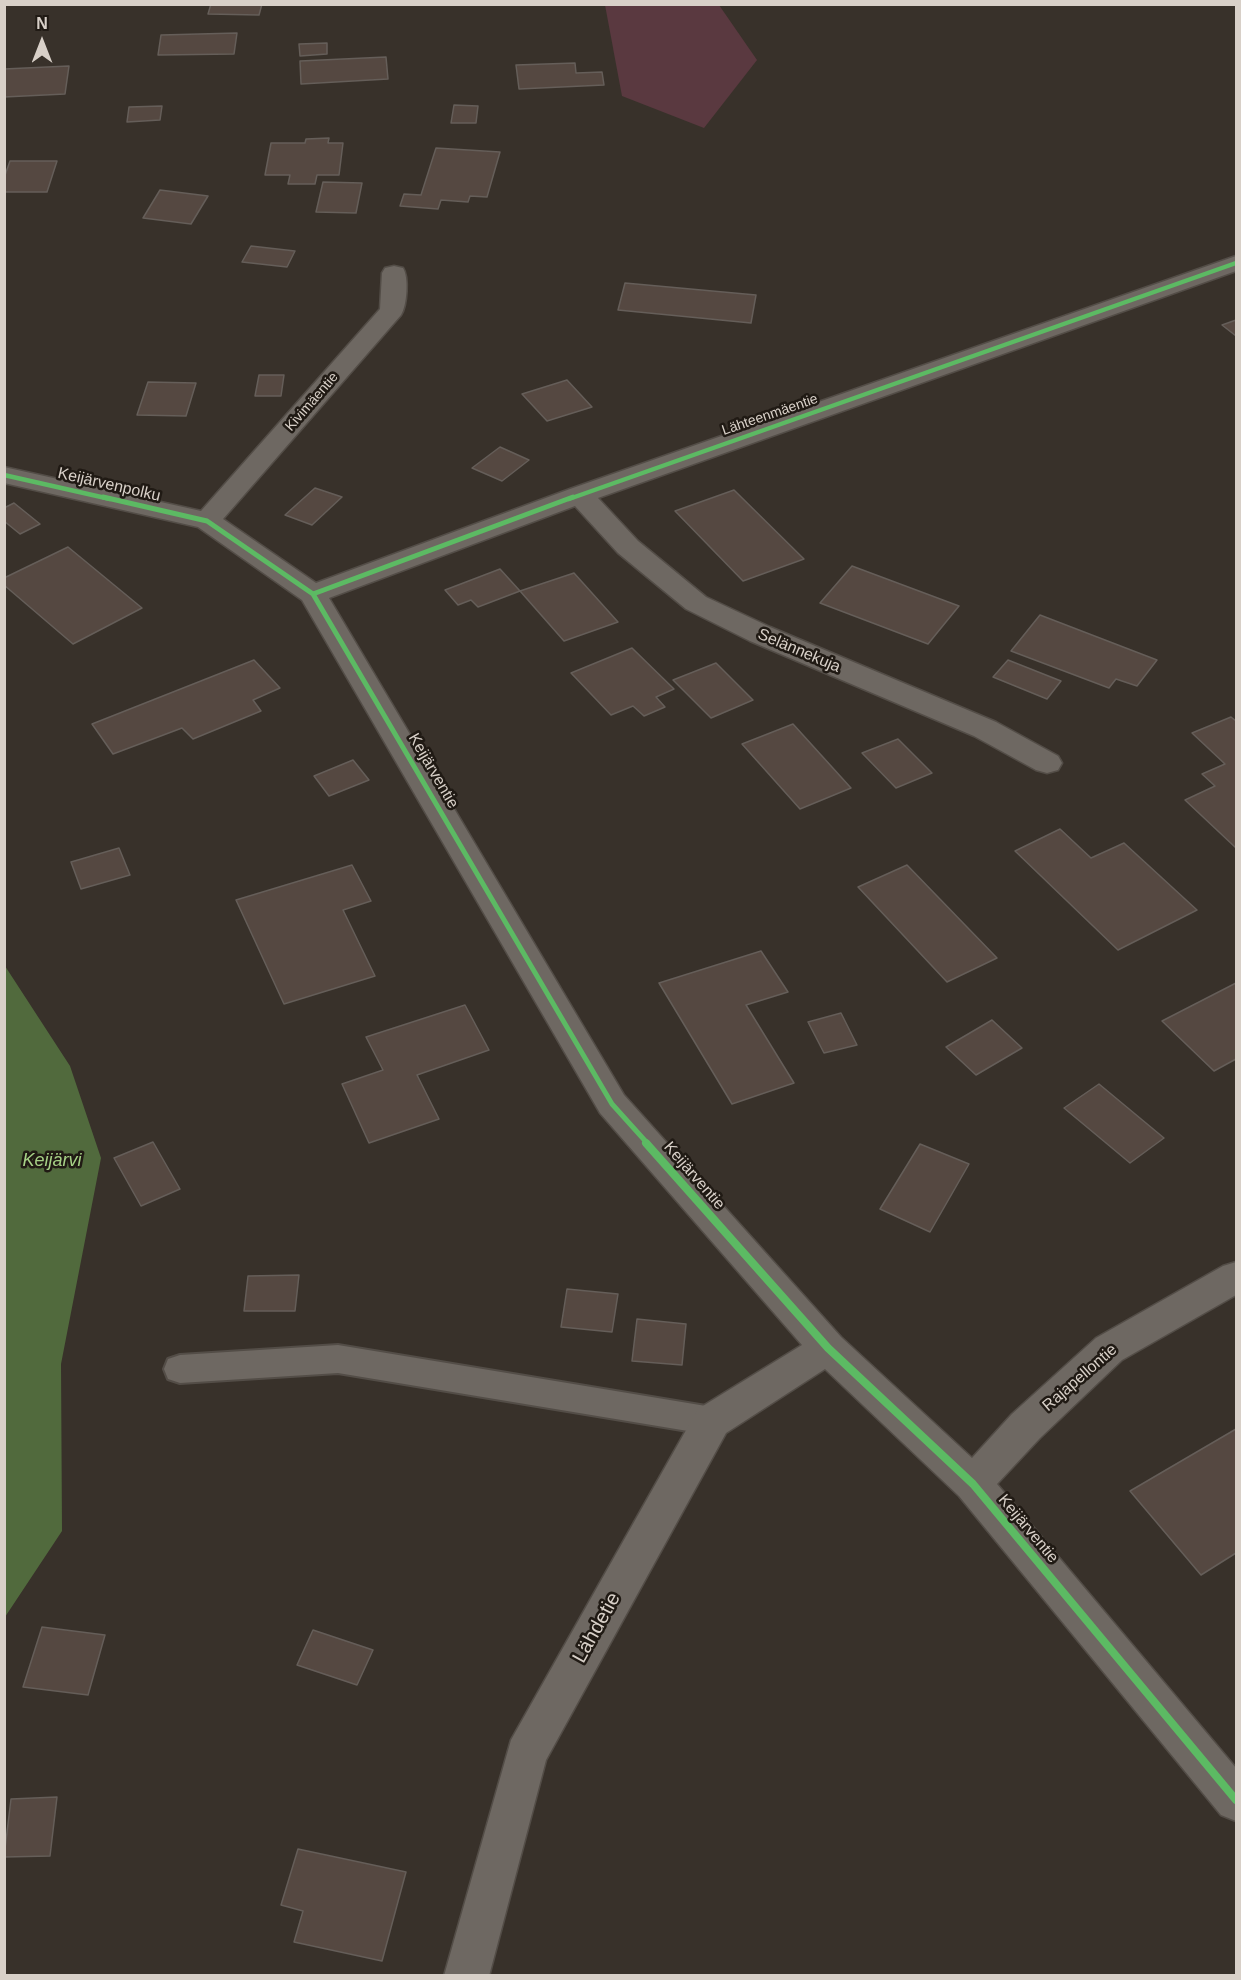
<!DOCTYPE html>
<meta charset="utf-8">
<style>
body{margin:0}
#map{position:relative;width:1241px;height:1980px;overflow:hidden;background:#38312a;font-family:Arial,sans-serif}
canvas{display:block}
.frame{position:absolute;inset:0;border:6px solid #d8d0c8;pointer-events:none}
.north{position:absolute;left:12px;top:12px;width:60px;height:60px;-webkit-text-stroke:4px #201a14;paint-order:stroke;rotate:0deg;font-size:16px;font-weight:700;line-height:24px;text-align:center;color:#d8d0c8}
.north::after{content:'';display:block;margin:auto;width:21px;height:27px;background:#d8d0c8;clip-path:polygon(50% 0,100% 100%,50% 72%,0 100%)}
</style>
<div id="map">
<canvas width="1241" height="1980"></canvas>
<div class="frame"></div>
<div class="north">N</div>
</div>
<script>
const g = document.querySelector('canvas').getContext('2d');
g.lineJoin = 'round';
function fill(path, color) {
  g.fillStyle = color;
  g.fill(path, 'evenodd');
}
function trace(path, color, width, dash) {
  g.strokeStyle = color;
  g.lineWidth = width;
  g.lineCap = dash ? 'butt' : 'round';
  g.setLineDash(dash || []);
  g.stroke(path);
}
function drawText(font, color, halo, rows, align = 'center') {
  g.font = font + ' Arial,sans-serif';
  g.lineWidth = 5;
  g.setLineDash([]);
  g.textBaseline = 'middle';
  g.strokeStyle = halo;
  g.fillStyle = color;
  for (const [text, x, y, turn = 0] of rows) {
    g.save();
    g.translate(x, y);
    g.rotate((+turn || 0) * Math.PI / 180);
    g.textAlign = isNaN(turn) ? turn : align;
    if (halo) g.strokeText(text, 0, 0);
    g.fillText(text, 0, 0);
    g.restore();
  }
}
fill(new Path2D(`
 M605,5H719L757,60L704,128L622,96Z`), '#5a3940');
fill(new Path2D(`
 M5,966L70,1066L101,1158L61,1364L62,1531L5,1617Z`), '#516a3d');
const building = new Path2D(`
 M211,4H262L259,15L208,14Z
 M237,33L234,54L158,55L161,35Z
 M327,43V54L300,56L299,44Z
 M386,57L388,79L301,84L300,61Z
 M575,63L576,73L602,72L604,85L519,89L516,65Z
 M69,66L65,94L4,97V69Z
 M454,105L478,106L476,123H451Z
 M162,106L160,120L127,122L129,107Z
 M329,138L328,143H343L339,175H317L315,184H288L290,175H265L271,143H305L306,139Z
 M436,148L500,152L487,197L470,196L468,202L441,200L438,209L400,206L404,194L421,195Z
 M10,161H57L47,192H4V178Z
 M323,182L362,183L356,213L316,212Z
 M160,190L208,196L191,224L143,218Z
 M251,246L295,251L287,267L242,262Z
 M625,283L756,295L751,323L618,310Z
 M1236,320V336L1222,325Z
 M259,375H284L281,396H255Z
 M567,380L592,407L547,421L522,394Z
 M148,382L196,383L186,416L137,415Z
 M500,447L529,460L502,481L472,468Z
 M315,488L342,497L312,525L285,515Z
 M734,490L804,559L743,581L675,511Z
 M14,503L40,524L20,534L4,521V508Z
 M68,547L142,608L73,644L4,585V578Z
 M852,566L959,606L928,644L820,603Z
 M500,569L520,591L478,607L471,600L458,605L445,590Z
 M574,573L618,622L564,641L520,591Z
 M1040,615L1157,660L1137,686L1116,679L1109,688L1011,651Z
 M632,648L674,689L656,697L665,707L644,716L633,706L611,715L571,673Z
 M254,660L280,688L253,700L261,711L193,739L182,728L113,754L92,724Z
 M1008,660L1061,681L1047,699L993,677Z
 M716,663L753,700L711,718L673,680Z
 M1231,717L1236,721V848L1185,800L1215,786L1202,774L1225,764L1192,733Z
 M793,724L851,788L800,809L742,744Z
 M898,739L932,773L896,788L862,753Z
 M353,760L369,780L329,796L314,776Z
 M1060,829L1091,858L1124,843L1197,910L1118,950L1015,851Z
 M119,848L130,875L81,889L71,862Z
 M352,865L371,901L343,910L375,976L284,1004L236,900Z
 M907,865L997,958L947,982L858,887Z
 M761,951L788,992L746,1005L794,1083L732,1104L659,983Z
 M1236,983V1059L1214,1071L1162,1021Z
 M465,1005L489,1050L417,1075L439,1119L369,1143L342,1084L383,1070L366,1037Z
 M841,1013L857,1045L824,1053L808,1022Z
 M992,1020L1022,1048L976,1075L946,1047Z
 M1099,1084L1164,1138L1130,1163L1064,1108Z
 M153,1142L180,1189L141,1206L114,1158Z
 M920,1144L969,1164L930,1232L880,1209Z
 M299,1275L295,1311H244L248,1276Z
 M567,1289L618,1294L612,1332L561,1327Z
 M637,1319L686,1324L682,1365L632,1361Z
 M1236,1429V1553L1201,1575L1130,1491Z
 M42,1627L105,1635L88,1695L23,1687Z
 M313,1630L373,1650L357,1685L297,1665Z
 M57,1797L50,1856L4,1857L11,1799Z
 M298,1849L406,1872L382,1961L294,1942L303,1911L281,1905Z`);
fill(building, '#554841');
trace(building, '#655e59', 1.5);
const service = new Path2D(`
 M338,1345L712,1407L724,1411L729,1421L724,1431L712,1435L338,1373L180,1383L168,1379L164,1369L168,1359L180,1355Z`);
const minor = new Path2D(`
 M1236,256V271L598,498L638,541L706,597L770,627L996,722L1058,756L1062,763L1058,770L1047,773L1036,770L974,736L750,641L686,609L618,553L575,506L329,598L624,1095L841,1337L972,1458L1012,1414L1096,1338L1223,1266L1236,1262V1295L1122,1360L1040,1438L997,1484L1236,1768V1821L1221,1815L959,1496L825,1369L726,1433L546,1760L489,1976H444L511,1740L698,1409L802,1345L600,1113L302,600L198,527L4,483V467L201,511L380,309L382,273L385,268L394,266L403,268C409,277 407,306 401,315L223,519L316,583L570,489Z`);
trace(service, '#534d47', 4);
trace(minor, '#534d47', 3);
fill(service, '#6e6862');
fill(minor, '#6e6862');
trace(new Path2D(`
 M4,475L110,499
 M569,499L1236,263`), '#5cba63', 4.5);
trace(new Path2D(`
 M103,497L207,521L313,594L612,1104L648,1144
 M313,594L573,497`), '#5cba63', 5);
trace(new Path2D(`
 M646,1143L828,1348L973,1484L1236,1800`), '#5cba63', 8);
drawText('14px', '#d8d0c8', '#201a14', [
 ["Kivimäentie",312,402,-49],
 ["Lähteenmäentie",770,415,-19]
]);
drawText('16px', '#d8d0c8', '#201a14', [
 ["Keijärvenpolku",109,485,13],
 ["Selännekuja",799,651,23],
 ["Keijärventie",433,771,60],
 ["Keijärventie",694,1176,49],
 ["Rajapellontie",1080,1378,-41],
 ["Keijärventie",1028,1529,50]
]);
drawText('italic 18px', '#a6d186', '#201a14', [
 ["Keijärvi",52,1161]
]);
drawText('20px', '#d8d0c8', '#201a14', [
 ["Lähdetie",597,1628,-61]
]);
</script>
